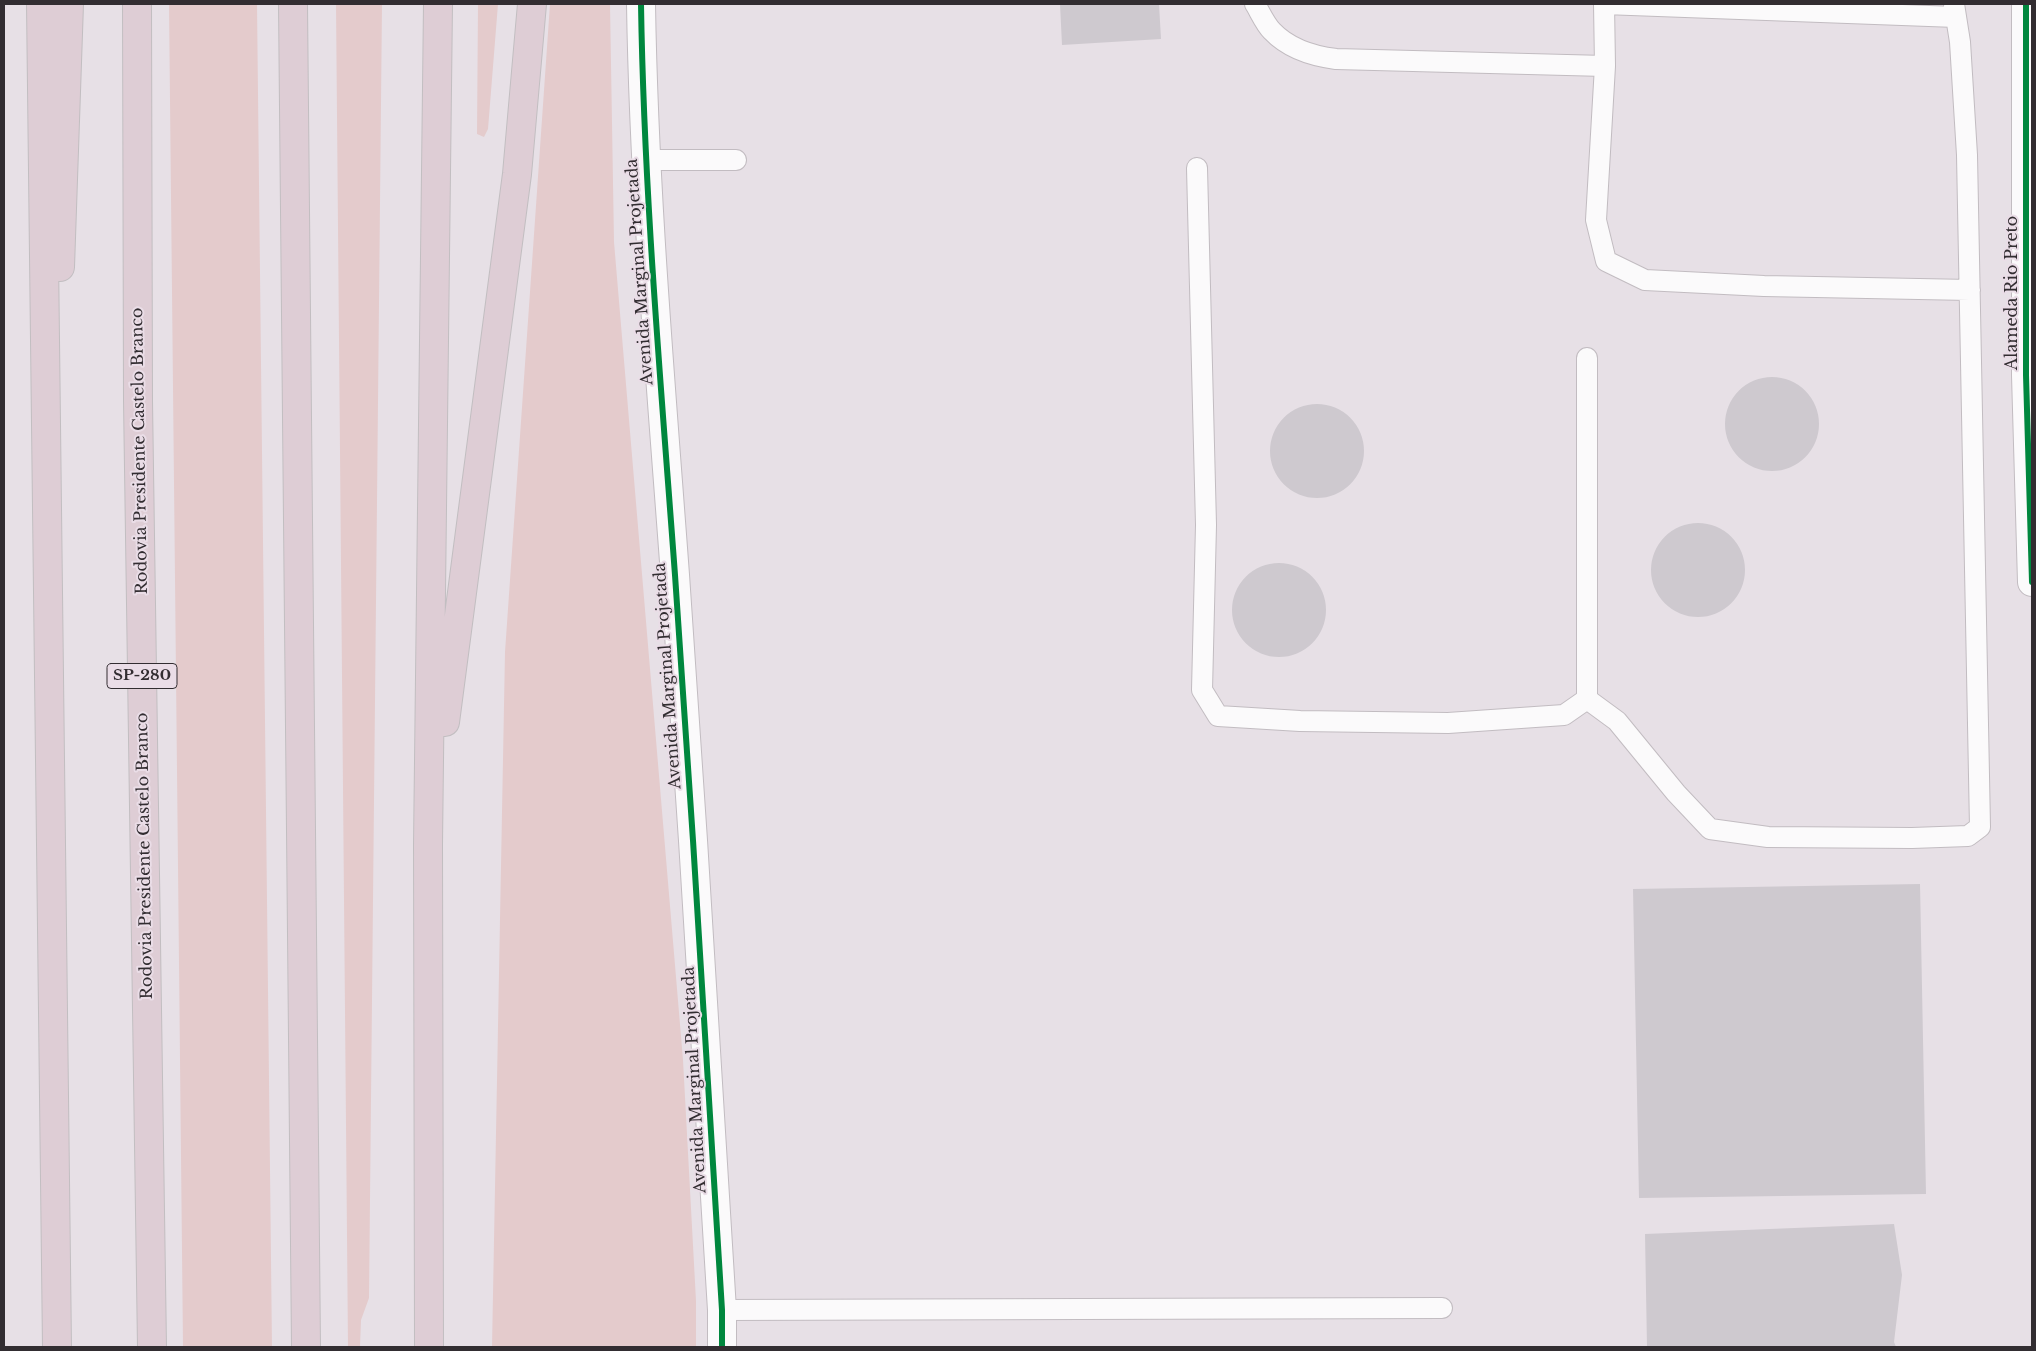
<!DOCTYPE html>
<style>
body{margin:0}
#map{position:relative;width:2036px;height:1351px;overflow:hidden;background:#e7e0e6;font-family:"Libre Baskerville",serif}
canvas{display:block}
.frame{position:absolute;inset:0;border:5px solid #322d31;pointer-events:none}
</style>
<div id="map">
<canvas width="2036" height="1351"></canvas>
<div class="frame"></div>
</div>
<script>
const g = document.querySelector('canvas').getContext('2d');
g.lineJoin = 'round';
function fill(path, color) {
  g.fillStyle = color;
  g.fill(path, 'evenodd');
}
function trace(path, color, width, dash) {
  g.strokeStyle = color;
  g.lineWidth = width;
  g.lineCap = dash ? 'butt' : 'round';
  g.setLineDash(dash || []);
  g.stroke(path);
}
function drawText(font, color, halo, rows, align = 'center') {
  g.font = font + ' "Libre Baskerville",serif';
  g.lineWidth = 4;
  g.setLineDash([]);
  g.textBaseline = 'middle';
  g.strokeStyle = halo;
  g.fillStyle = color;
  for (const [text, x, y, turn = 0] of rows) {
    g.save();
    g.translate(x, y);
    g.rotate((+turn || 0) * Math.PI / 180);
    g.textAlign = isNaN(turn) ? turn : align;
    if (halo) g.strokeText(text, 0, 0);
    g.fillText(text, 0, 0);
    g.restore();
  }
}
fill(new Path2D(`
 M169,4H257L272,1347H183Z
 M336,4H382L369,1298L361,1320L360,1347H348Z
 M478,4H498L488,129L484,137L477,134Z
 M550,4H610L614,242L683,1060L696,1301V1347H492L505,652Z`), '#e4cbcc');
fill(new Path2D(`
 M1060,4H1159L1161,39L1062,45Z
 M1725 424a47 47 0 1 1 94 0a47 47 0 1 1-94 0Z
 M1270 451a47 47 0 1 1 94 0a47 47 0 1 1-94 0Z
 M1651 570a47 47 0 1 1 94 0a47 47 0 1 1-94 0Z
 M1232 610a47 47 0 1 1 94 0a47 47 0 1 1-94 0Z
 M1920,884L1926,1194L1639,1198L1633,889Z
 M1894,1224L1902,1275L1894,1342L1896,1347H1647L1645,1234Z`), '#cec9cf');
const lane = new Path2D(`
 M1255,4C1260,12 1265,24 1272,31C1289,49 1312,56 1336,59L1605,66
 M1604,4L1605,66L1596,220L1606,261L1645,280L1764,286L1970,290
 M1604,4L1956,17
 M647,160H736
 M1197,168L1206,525L1202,690L1218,716L1300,721L1448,723L1564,715L1587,699L1617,721L1676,793L1710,829L1768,837L1912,838L1968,836L1980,827L1967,155L1960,42L1954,4
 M1587,358V699
 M722,1310L1442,1308`);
const street = new Path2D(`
 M641,4C644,194 661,385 675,575C692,820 708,1064 722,1310V1347
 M2026,4V375L2032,582`);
const highway = new Path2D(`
 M41,4L57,1347
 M137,4L138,401L152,1347
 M293,4L306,1347
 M60,267L69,4
 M445,722L517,174L532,4
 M429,1347L428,844L438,4`);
trace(lane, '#c2bcc1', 22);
trace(street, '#c2bcc1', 30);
trace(highway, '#c2bec1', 30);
trace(lane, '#fbfafb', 20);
trace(street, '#fbfafb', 28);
trace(highway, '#decdd5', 28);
trace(new Path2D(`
 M641,4C644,194 661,385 675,575C692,820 708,1064 722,1310V1347
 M2026,4V375L2032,582`), '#00873e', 6);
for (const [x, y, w] of [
 [142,676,70]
]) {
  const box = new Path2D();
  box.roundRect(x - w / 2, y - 12.5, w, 25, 4);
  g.fillStyle = '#eadde7';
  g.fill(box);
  trace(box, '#322d31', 1);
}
drawText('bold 15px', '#322d31', null, [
 ["SP-280",142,676]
]);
drawText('16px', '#322d31', '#eadde7', [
 ["Avenida Marginal Projetada",640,272,-94],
 ["Alameda Rio Preto",2012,293,-90],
 ["Rodovia Presidente Castelo Branco",140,451,-91],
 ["Avenida Marginal Projetada",668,676,-94],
 ["Rodovia Presidente Castelo Branco",145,856,-91],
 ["Avenida Marginal Projetada",695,1080,-93]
]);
</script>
